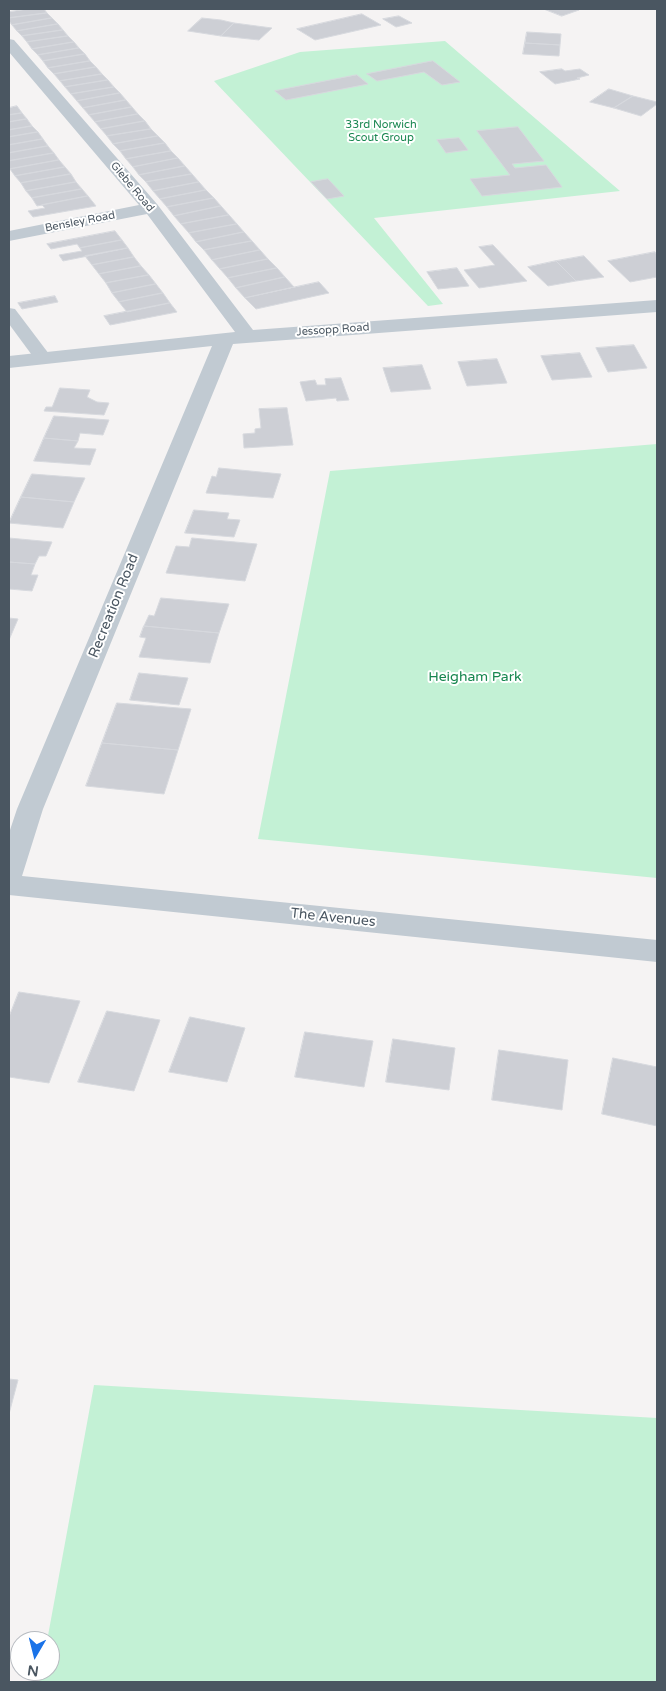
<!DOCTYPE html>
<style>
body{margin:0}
#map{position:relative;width:666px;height:1691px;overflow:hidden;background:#f5f3f3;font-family:"Varela Round",sans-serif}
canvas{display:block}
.frame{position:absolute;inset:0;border:10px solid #4a5661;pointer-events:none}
.north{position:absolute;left:10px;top:1631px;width:50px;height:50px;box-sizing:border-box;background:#fff;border:1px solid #b7bbc0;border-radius:50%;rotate:188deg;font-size:14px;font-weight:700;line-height:20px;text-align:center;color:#4a5661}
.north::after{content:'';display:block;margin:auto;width:18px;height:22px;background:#1a73e8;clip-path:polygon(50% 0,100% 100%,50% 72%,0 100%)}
</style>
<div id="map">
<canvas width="666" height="1691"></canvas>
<div class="frame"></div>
<div class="north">N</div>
</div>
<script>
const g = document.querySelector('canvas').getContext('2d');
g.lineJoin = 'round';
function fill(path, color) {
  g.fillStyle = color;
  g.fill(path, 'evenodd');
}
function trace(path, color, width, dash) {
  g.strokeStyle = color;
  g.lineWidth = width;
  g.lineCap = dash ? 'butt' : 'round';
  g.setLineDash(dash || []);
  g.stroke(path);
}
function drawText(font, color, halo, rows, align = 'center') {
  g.font = font + ' "Varela Round",sans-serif';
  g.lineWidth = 4;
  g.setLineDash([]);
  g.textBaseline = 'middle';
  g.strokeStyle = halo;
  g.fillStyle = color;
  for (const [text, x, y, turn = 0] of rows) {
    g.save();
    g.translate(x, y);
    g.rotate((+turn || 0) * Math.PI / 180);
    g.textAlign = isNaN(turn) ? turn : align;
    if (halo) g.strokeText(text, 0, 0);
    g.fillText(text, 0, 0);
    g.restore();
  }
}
fill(new Path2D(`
 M445,41L620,191L374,218L443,304L428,306L214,81L300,52Z
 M657,444V878L258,839L330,471Z
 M94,1385L657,1418V1682H39L41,1671H50V1641H47Z`), '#c3f1d5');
const building = new Path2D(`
 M29,9H44L47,13L9,18V12Z
 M544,9H576L579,10L562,16Z
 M47,13L52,18L12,25L9,21V18Z
 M362,14L381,25L315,40L297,29Z
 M399,16L412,23L396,27L383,19Z
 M52,18L58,24L17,31L12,25Z
 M202,18L221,20L234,23L221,36L188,31Z
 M234,23L272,28L259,40L221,36Z
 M58,24L63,30L22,36L17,31Z
 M63,30L68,36L27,42L22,36Z
 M527,32L561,34L560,45L525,43Z
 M68,36L74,42L32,49L27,42Z
 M74,42L79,48L38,55L32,49Z
 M525,43L560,45L559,56L523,54Z
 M79,48L85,54L43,61L38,55Z
 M85,54L90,61L48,68L43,61Z
 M90,61L96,67L54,74L48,68Z
 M433,61L460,82L442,85L424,72L377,81L367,74Z
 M96,67L102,74L60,81L54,74Z
 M562,69L565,71L580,69L589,75L577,78L580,79L555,84L540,72Z
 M102,74L108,80L65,87L60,81Z
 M357,75L368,84L286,100L275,91Z
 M108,80L114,87L71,94L65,87Z
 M114,87L120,93L77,101L71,94Z
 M609,89L633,96L614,108L590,102Z
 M120,93L126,100L83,108L77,101Z
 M633,96L657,102V104L641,116L614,108Z
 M126,100L132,107L89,115L83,108Z
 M17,106L22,113L9,115V108Z
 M132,107L138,114L95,122L89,115Z
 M22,113L27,119L9,122V115Z
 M138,114L145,121L101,129L95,122Z
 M27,119L32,126L9,130V122Z
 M145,121L151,129L107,136L101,129Z
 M32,126L38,132L9,137V130Z
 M518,127L544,161L512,164L515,168L546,165L562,187L482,196L470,179L510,175L477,131Z
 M151,129L158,136L113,144L107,136Z
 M38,132L43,139L9,145V137Z
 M158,136L165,143L120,151L113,144Z
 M459,138L468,150L446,153L437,140Z
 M43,139L48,146L9,153V145Z
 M165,143L171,151L126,159L120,151Z
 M48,146L54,153L9,161V153Z
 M171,151L178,158L133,167L126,159Z
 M54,153L59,160L10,169L9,167V161Z
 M178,158L185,166L139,175L133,167Z
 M59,160L65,167L15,176L10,169Z
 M185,166L192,174L146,182L139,175Z
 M65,167L71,174L21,183L15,176Z
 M71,174L76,182L26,191L21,183Z
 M192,174L199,182L153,191L146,182Z
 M328,179L344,196L327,199L311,182Z
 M76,182L82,189L32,198L26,191Z
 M199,182L206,190L160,199L153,191Z
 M82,189L88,196L37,206L32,198Z
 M206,190L214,198L167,207L160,199Z
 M88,196L96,206L33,217L28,211L45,208L42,205Z
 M214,198L221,206L174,216L167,207Z
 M221,206L229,215L181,224L174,216Z
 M229,215L237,224L189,233L181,224Z
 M237,224L244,232L196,242L189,233Z
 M115,231L122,240L80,248L77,244L51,249L47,244Z
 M244,232L252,241L204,250L196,242Z
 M122,240L128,248L63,261L59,255L82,251L80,248Z
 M252,241L260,250L212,260L204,250Z
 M493,245L527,281L479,288L464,270L495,265L479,247Z
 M128,248L134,257L92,265L85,256Z
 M260,250L268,259L220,269L212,260Z
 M655,252L657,255V277L630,282L608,261Z
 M584,256L604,277L576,281L556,261Z
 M134,257L141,266L99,274L92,265Z
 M268,259L277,268L228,278L220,269Z
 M556,261L576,281L548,286L528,267Z
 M141,266L149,275L106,283L99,274Z
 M277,268L285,277L236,288L228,278Z
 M457,268L469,286L438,289L427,272Z
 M149,275L156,284L112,293L106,283Z
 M285,277L294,287L245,298L236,288Z
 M319,282L329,293L256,309L245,298Z
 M156,284L163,293L119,302L112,293Z
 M163,293L170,303L127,312L119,302Z
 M55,296L58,302L22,309L18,303Z
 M170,303L177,312L110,325L104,316Z
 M634,345L647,368L608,372L596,348Z
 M580,353L592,377L552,380L541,356Z
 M497,359L507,383L467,386L458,362Z
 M422,365L431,389L391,392L383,368Z
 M341,378L349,400L337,401L336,398L306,401L300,382L315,380L317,385H326L325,379Z
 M60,388L90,390L87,397L97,402L109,403L104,415L44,411L46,407H52Z
 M287,408L293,445L244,448L243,434L255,433V429L261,428L259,409Z
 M54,416L109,420L103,435L80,433L78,441L44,438Z
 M44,438L78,441L74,448L96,449L90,465L34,461Z
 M219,468L281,474L273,498L206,493L212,476L216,477Z
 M32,474L85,478L74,502L21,497Z
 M21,497L74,502L63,528L9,523Z
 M194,510L229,513L227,519L240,520L234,537L185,533Z
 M9,538L52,542L46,556H39L35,564L9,562Z
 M192,538L257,544L245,581L166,573L176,546L189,547Z
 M9,562L35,564L31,575H38L32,591L9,589Z
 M161,598L229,604L219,633L144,626L149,615L154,616Z
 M9,618L18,619L9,640Z
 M144,626L219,633L210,663L139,657L146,638L140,637Z
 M139,673L188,678L179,705L130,700Z
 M117,703L191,709L178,750L102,743Z
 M102,743L178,750L164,794L86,786Z
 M19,992L80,1001L49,1083L9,1077V1017Z
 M107,1011L160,1020L134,1091L78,1082Z
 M190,1017L245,1028L227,1082L169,1072Z
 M305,1032L373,1041L364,1087L295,1077Z
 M393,1039L455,1048L449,1090L386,1082Z
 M499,1050L568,1060L562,1110L492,1100Z
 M613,1058L657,1067V1126L602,1114Z
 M9,1379L18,1380L9,1414Z`);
fill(building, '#cdcfd5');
trace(building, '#d7d9de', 1);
fill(new Path2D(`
 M9,308L15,309L49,354L52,358L49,362L43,363L37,362L9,324Z`), '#c1cad2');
fill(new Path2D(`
 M9,39L14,40L157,204L253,330L657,300V312L233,344L43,809L22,876L657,940V962L9,895V833L17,809L212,346L9,368V356L235,332L147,214L9,241V231L139,205L9,52Z`), '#c1cad2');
drawText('11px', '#17864f', '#fff', [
 ["33rd Norwich",381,125],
 ["Scout Group",381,138]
]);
drawText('11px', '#4a5661', '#fff', [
 ["Glebe Road",132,187,50],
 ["Bensley Road",80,222,-11],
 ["Jessopp Road",333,330,-4]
]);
drawText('14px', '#4a5661', '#fff', [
 ["Recreation Road",114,606,-68],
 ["The Avenues",333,918,6]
]);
drawText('14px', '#17864f', '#fff', [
 ["Heigham Park",475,677]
]);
</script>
